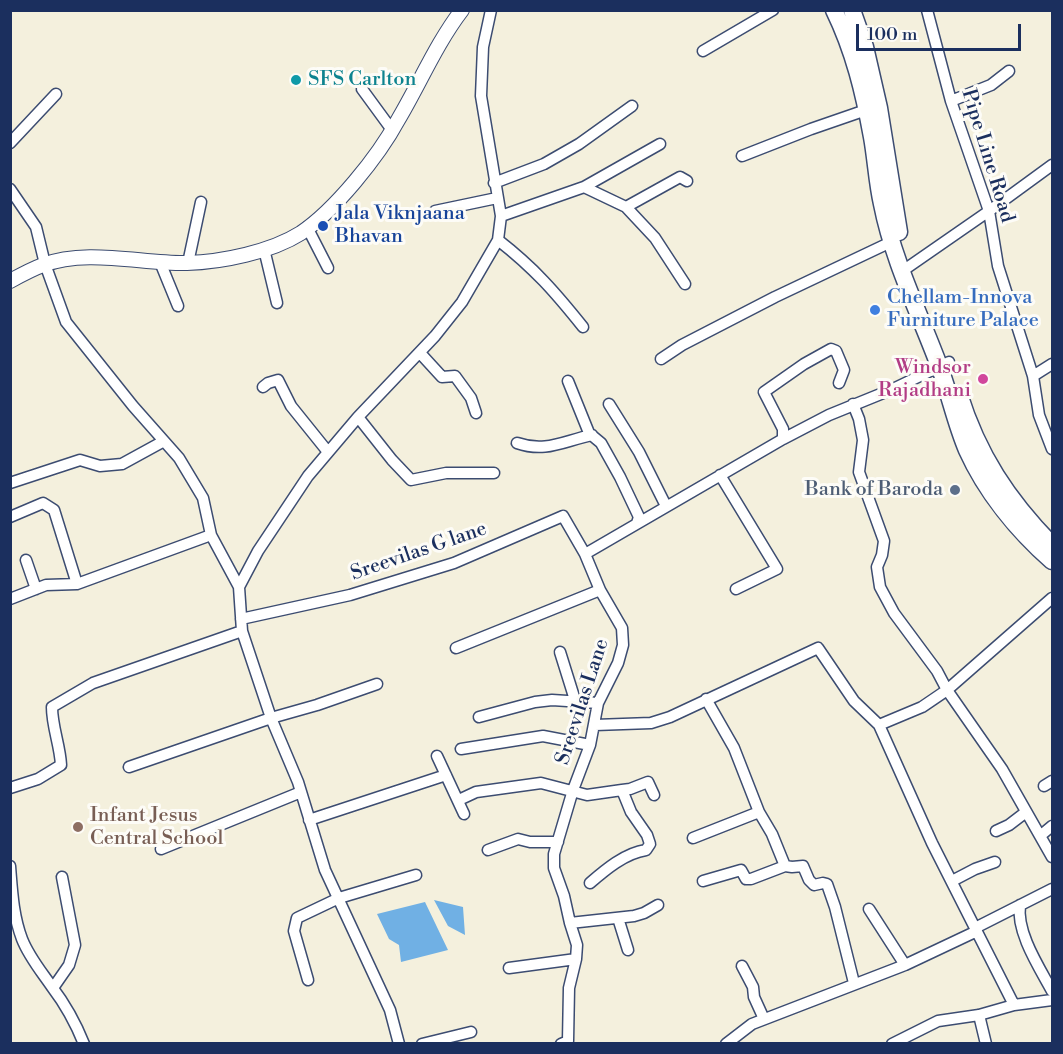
<!DOCTYPE html>
<style>
body{margin:0}
#map{position:relative;width:1063px;height:1054px;overflow:hidden;background:#f4f0dd;font-family:"Libre Bodoni",serif}
canvas{display:block}
.frame{position:absolute;inset:0;border:12px solid #1b2f5e;pointer-events:none}
.scale{position:absolute;left:856px;top:24px;width:165px;height:27px;box-sizing:border-box;border:3px solid #1b2f5e;border-top:0;padding-left:8px;font-size:18px;line-height:21px;white-space:nowrap;color:#1b2f5e;-webkit-text-stroke:4px #fdfcf7;paint-order:stroke}
</style>
<div id="map">
<canvas width="1063" height="1054"></canvas>
<div class="frame"></div>
<div class="scale">100 m</div>
</div>
<script>
const g = document.querySelector('canvas').getContext('2d');
g.lineJoin = 'round';
function fill(path, color) {
  g.fillStyle = color;
  g.fill(path, 'evenodd');
}
function trace(path, color, width, dash) {
  g.strokeStyle = color;
  g.lineWidth = width;
  g.lineCap = dash ? 'butt' : 'round';
  g.setLineDash(dash || []);
  g.stroke(path);
}
function drawText(font, color, halo, rows, align = 'center') {
  g.font = font + ' "Libre Bodoni",serif';
  g.lineWidth = 6;
  g.setLineDash([]);
  g.textBaseline = 'middle';
  g.strokeStyle = halo;
  g.fillStyle = color;
  for (const [text, x, y, turn = 0] of rows) {
    g.save();
    g.translate(x, y);
    g.rotate((+turn || 0) * Math.PI / 180);
    g.textAlign = isNaN(turn) ? turn : align;
    if (halo) g.strokeText(text, 0, 0);
    g.fillText(text, 0, 0);
    g.restore();
  }
}
fill(new Path2D(`
 M434,900L463,907L465,935L448,926Z
 M425,902L448,950L401,962L399,945L389,939L377,914Z`), '#70b0e4');
const street = new Path2D(`
 M927,10L951,101L989,211L998,266L1033,376L1039,415L1052,449
 M703,51L773,10
 M362,89L392,130
 M951,101L991,85L1009,71
 M10,143L56,94
 M742,156L811,129L866,110
 M494,183L544,164L579,144L632,106
 M584,187L626,207L680,177L687,181
 M10,189L36,227L45,264L66,322L133,406L179,458L203,498L211,535L239,587
 M626,207L655,238L685,284
 M435,211L497,198
 M501,216L584,187L660,144
 M307,227L328,268
 M498,240C534,268 555,292 583,327
 M264,249L277,303
 M160,262L178,306
 M188,263L201,202
 M901,272L989,211L1052,165
 M420,353L442,377L455,376L471,398L476,413
 M661,359L682,345L775,297L891,242
 M1033,376L1052,364
 M568,381L589,433L601,443L620,477L639,517L637,523
 M263,387L268,383L278,380L291,406L328,452
 M609,404L639,452L666,506
 M853,404L859,419L863,440L859,472L884,541L882,555L877,567L880,587L894,613L937,671L947,690L1002,769L1052,857
 M358,417L392,460L411,480L446,473H494
 M783,439V429L764,392L804,364L831,349L836,351L844,370L839,383
 M517,443C546,453 563,441 592,435
 M720,475L777,569L736,589
 M10,483L80,460L100,466L122,464L164,441
 M10,517L43,503L54,510L77,584
 M26,560L36,589
 M10,599L46,585L77,584L211,535
 M241,619L350,595L454,563L563,516L585,554
 M456,648L600,590
 M560,652L575,700
 M706,699L734,748L759,812
 M479,717L535,702L552,700L598,703
 M595,725L651,723L670,717L818,648L854,701L879,725L922,707L947,690L1052,598
 M879,725L932,843L1014,1005
 M461,749L543,736L590,745
 M437,756L464,814
 M129,767L271,718L317,705L377,684
 M1044,786L1052,781
 M10,788L38,779L61,765C60,745 52,727 52,707L93,683L242,631
 M622,790L630,789L648,782L654,795
 M461,799L476,792L541,783L587,795L622,790L631,812L647,835L650,844L646,850C625,853 605,870 590,883
 M309,820L446,775
 M996,831L1009,825L1026,812
 M1040,836L1052,826
 M693,838L759,812L772,834L785,866
 M161,849L301,792
 M488,850L518,839L530,842H558
 M10,866C12,891 13,915 22,939C29,957 41,971 52,987C65,1004 76,1024 84,1044
 M703,881L741,870L746,879H751L785,866L792,867L803,866L809,880L814,885L823,883L827,884L835,907L854,983
 M952,881L975,869L995,862
 M1020,905C1016,932 1039,967 1052,991
 M869,909L905,965
 M618,918L628,950
 M570,923L634,916L644,913L658,905
 M975,928L1052,889
 M742,966L753,987L754,997L764,1019
 M509,968L576,959
 M308,980L294,931L297,918L339,898L416,875
 M53,988L69,965L75,945L62,877
 M979,1015L986,1044
 M399,1044L390,1010L325,870L298,782L271,718L242,631L239,587L258,551L308,476L358,417L435,336L462,302L498,240L501,216L481,96L483,47L491,10
 M422,1044L471,1032
 M561,1044L568,1041L569,988L576,959L577,945L570,923L564,896L554,868V854L573,790L590,745L598,703L618,663L623,645L622,628L600,590L585,554L783,439L829,415L893,389L949,362
 M726,1044L752,1024L905,965L977,931
 M892,1044L938,1021L979,1015L1014,1005L1052,1000`);
const secondary = new Path2D(`
 M10,281C21,275 32,269 43,265C86,248 143,264 187,263C222,262 271,252 301,233C335,210 378,157 398,120C420,83 436,44 462,10`);
const primary = new Path2D(`
 M834,10C854,51 864,93 872,137C876,159 877,182 882,204C893,260 918,310 938,363C949,391 955,422 967,450C986,492 1018,531 1052,561
 M852,10L865,47L879,108L899,232
 M959,394C978,455 1008,500 1052,545`);
trace(street, '#3c4c71', 13);
trace(secondary, '#3c4c71', 16);
trace(primary, '#3c4c71', 19);
trace(street, '#fff', 10);
trace(secondary, '#fff', 14);
trace(primary, '#fff', 16);
for (const [x, y, r, color] of [
 [296,80,6,"#0f9aa8"],
 [323,226,6,"#1a4fb4"],
 [875,310,6,"#3f7fe0"],
 [983,379,6,"#d1479c"],
 [955,490,6,"#5c6f8a"],
 [78,827,6,"#8d6e63"]
]) {
  const dot = new Path2D();
  dot.arc(x, y, r, 0, 2 * Math.PI);
  g.fillStyle = color;
  g.fill(dot);
  trace(dot, '#fdfcf7', 2);
}
drawText('20px', '#0d838f', '#fdfcf7', [
 ["SFS Carlton",308,80]
], 'left');
drawText('20px', '#1b2f5e', '#fdfcf7', [
 ["Pipe Line Road",987,156,73],
 ["Sreevilas G lane",419,552,-19],
 ["Sreevilas Lane",583,702,-72]
]);
drawText('20px', '#164399', '#fdfcf7', [
 ["Jala Viknjaana",335,214],
 ["Bhavan",335,237]
], 'left');
drawText('20px', '#366cbe', '#fdfcf7', [
 ["Chellam-Innova",887,298],
 ["Furniture Palace",887,321]
], 'left');
drawText('20px', '#b23c85', '#fdfcf7', [
 ["Windsor",971,368],
 ["Rajadhani",971,391]
], 'right');
drawText('20px', '#4e5e75', '#fdfcf7', [
 ["Bank of Baroda",943,490]
], 'right');
drawText('20px', '#785e54', '#fdfcf7', [
 ["Infant Jesus",90,816],
 ["Central School",90,839]
], 'left');
</script>
